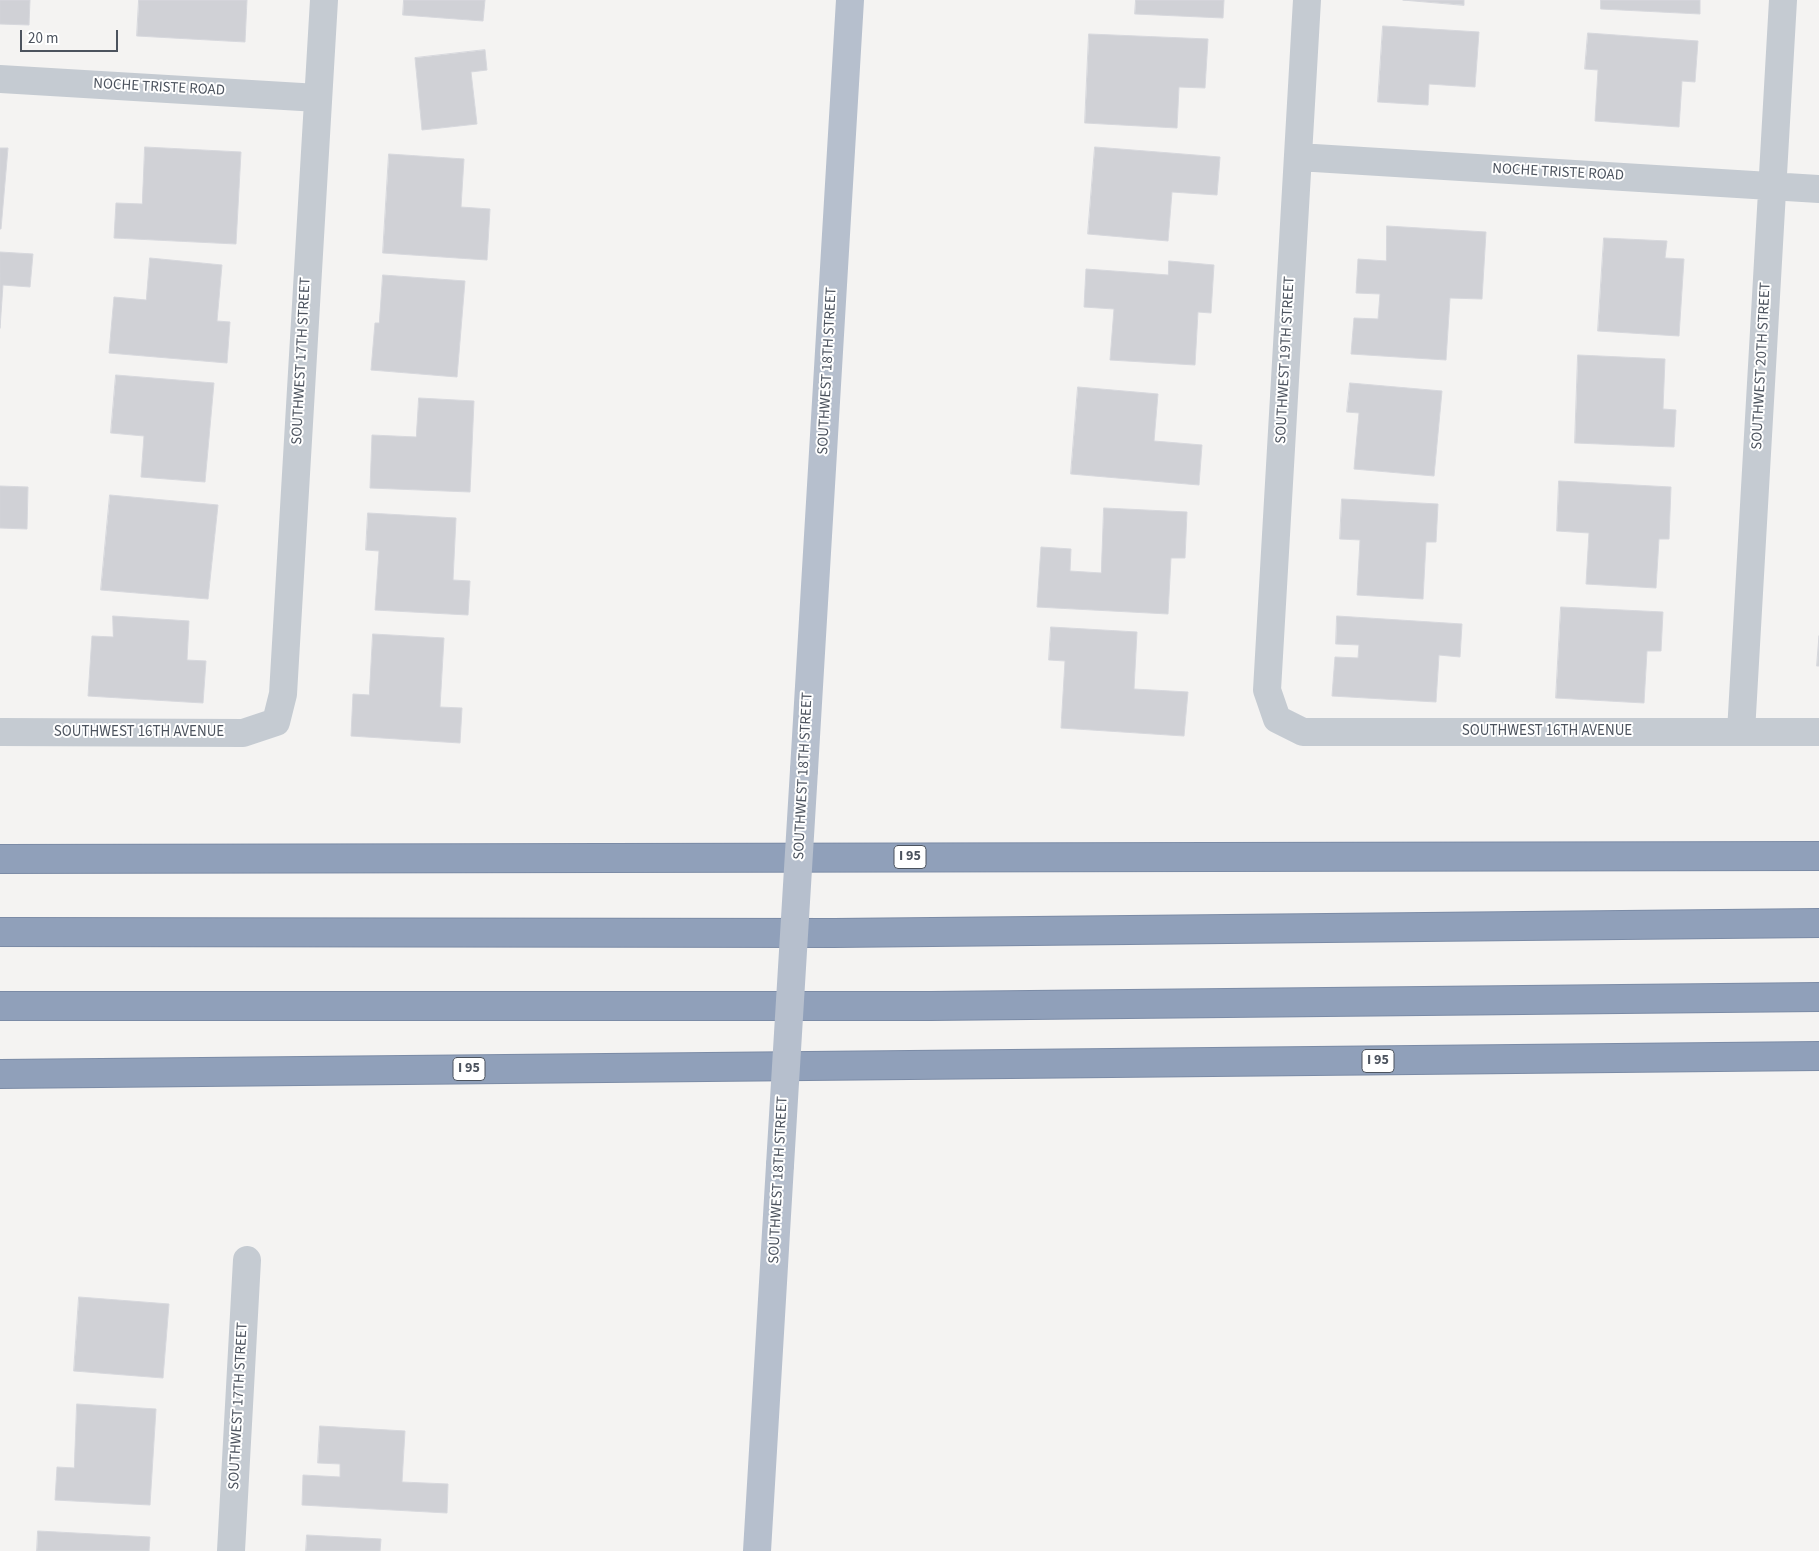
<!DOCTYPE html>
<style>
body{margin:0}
#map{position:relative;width:1819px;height:1551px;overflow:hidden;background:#f4f3f2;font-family:"Source Sans 3",sans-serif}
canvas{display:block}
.scale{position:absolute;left:20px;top:30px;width:98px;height:22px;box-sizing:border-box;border:2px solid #4c535e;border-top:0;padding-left:6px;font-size:15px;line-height:18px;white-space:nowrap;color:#4c535e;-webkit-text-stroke:4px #fff;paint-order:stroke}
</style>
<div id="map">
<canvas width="1819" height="1551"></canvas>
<div class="scale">20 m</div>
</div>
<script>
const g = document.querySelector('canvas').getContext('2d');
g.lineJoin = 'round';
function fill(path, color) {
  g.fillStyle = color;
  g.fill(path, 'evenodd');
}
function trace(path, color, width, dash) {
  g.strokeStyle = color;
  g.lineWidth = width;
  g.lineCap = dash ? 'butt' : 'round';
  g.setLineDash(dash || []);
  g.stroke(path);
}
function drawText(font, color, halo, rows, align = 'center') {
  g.font = font + ' "Source Sans 3",sans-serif';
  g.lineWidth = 4;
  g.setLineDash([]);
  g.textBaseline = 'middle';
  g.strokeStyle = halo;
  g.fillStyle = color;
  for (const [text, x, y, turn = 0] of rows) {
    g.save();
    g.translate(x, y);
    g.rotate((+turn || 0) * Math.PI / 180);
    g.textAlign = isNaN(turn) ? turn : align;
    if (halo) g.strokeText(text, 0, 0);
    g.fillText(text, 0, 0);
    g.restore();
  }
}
const building = new Path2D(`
 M0,0H30L29,25L0,24Z
 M139,0H247L245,42L137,36Z
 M404,0H485L483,21L403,15Z
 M1136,0H1224L1223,18L1135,14Z
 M1403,0H1464V5Z
 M1601,0H1700V14L1601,9Z
 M1383,26L1479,32L1475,87L1429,84L1428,105L1378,102Z
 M1588,33L1698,41L1695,82L1682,81L1679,127L1595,121L1598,70L1585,69Z
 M1089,34L1208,39L1205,88L1179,87L1177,128L1085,123Z
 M485,50L487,70L471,72L477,124L422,130L415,58Z
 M145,147L241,152L236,244L114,238L116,203L142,204Z
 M1095,147L1220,157L1217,195L1172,192L1168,241L1088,234Z
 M0,148H8L1,229H0Z
 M389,154L464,159L461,207L490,209L487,260L383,253Z
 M1387,226L1486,232L1482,299L1450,298L1446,360L1351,354L1354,318L1378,319L1380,294L1356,293L1358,259L1386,261Z
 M1604,238L1667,241L1665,258L1684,259L1679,336L1598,331Z
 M0,252L33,254L30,287L3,285L0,328Z
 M150,258L222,265L217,321L230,322L227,363L109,353L114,297L146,300Z
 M1169,261L1214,265L1211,313L1198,312L1195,365L1110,360L1114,309L1084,307L1086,269L1168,275Z
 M383,275L465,281L457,377L371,370L375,323H379Z
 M1578,355L1665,359L1663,409L1676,410L1674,447L1575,443Z
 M116,375L214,383L205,482L141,477L144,436L111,433Z
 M1350,383L1442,391L1434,476L1354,469L1359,413L1347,412Z
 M1078,387L1158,394L1154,441L1202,445L1199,485L1071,474Z
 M419,398L474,401L470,492L370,488L372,435L416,437Z
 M1559,481L1671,487L1669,539H1659L1656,588L1586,584L1589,533L1557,531Z
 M0,486L28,487L27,529L0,528Z
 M110,495L218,505L208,599L101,590Z
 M1342,499L1438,504L1436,542H1426L1423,599L1357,595L1360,540L1340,539Z
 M1104,508L1187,512L1185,558H1171L1168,614L1037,607L1041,547L1071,549L1070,571L1101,573Z
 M368,513L456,518L453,580L470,581L468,615L375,610L379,551L366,550Z
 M1561,607L1663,612L1661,651H1647L1644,703L1556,698Z
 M113,616L189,621L187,660L206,661L203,703L88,696L92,636L113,637Z
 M1337,616L1462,624L1460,657L1439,655L1436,702L1332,696L1335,657L1358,658L1359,645L1336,644Z
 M1051,627L1137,632L1134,689L1188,692L1184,736L1061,728L1065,661L1049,660Z
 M373,634L444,638L440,707L462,708L460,743L351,736L353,694L369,695Z
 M1819,636V666H1817Z
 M79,1297L169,1304L163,1378L74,1371Z
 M77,1404L156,1409L150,1505L55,1500L57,1467L74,1468Z
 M320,1426L405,1431L402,1482L448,1484L447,1513L302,1505L303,1475L340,1477V1464L318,1463Z
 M38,1531L150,1537L149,1551H37Z
 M307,1535L381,1539L380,1551H306Z`);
fill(building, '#d0d1d6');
trace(building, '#d7d8dd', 1);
const highway = new Path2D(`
 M0,859L1819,856
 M0,932L834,933L1819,923
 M0,1006H931L1819,997
 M0,1074L1819,1056`);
trace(highway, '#7b8ba6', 30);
trace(new Path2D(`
 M1307,0L1267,690L1277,719L1303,732H1819
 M0,79L318,98
 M1298,157L1819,189
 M0,732L243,733L276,722L283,694L324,0
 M1741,732L1783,0
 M231,1551L247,1260`), '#c5cbd2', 28);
trace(new Path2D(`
 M804,770L850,0
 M757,1551L780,1165`), '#b6bfcd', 28);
trace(highway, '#90a0ba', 28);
trace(new Path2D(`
 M780,1165L804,770`), '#b6bfcd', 28);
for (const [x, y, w] of [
 [910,857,32],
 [1378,1061,32],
 [469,1069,32]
]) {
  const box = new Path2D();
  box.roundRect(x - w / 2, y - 11.5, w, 23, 4);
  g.fillStyle = '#fff';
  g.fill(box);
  trace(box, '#4c535e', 1);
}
drawText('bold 14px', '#4c535e', null, [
 ["I 95",910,857],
 ["I 95",1378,1061],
 ["I 95",469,1069]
]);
drawText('15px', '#4c535e', '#fff', [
 ["NOCHE TRISTE ROAD",159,88,3],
 ["NOCHE TRISTE ROAD",1558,173,3],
 ["SOUTHWEST 19TH STREET",1286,360,-87],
 ["SOUTHWEST 17TH STREET",302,361,-87],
 ["SOUTHWEST 20TH STREET",1762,366,-87],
 ["SOUTHWEST 18TH STREET",828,371,-87],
 ["SOUTHWEST 16TH AVENUE",1547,732],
 ["SOUTHWEST 16TH AVENUE",139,733],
 ["SOUTHWEST 18TH STREET",804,776,-87],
 ["SOUTHWEST 18TH STREET",779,1180,-87],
 ["SOUTHWEST 17TH STREET",239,1406,-87]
]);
</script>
